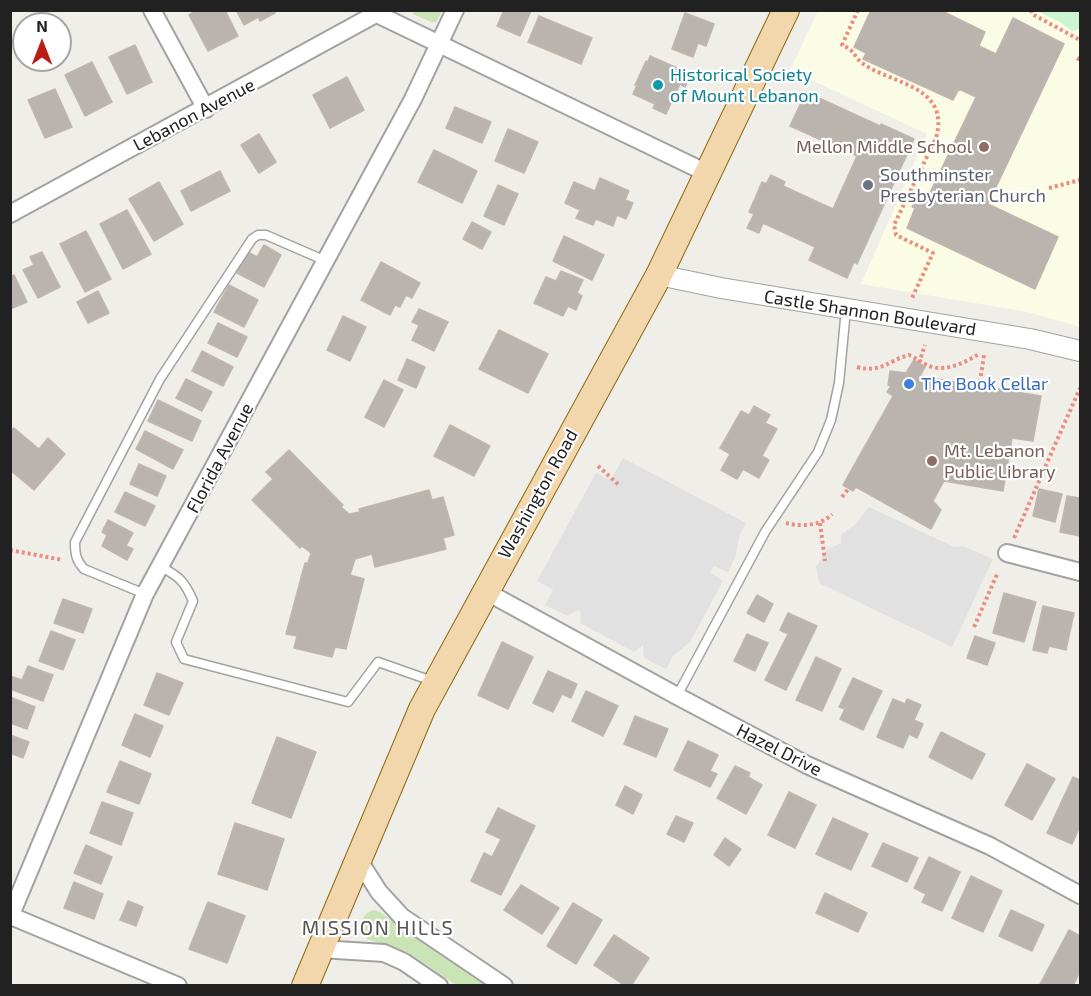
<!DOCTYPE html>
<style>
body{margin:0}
#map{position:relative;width:1091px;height:996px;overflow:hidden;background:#f0eee9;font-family:"Exo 2",sans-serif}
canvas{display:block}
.frame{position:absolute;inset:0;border:12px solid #212121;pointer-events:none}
.north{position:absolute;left:12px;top:12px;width:60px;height:60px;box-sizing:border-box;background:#fff;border:2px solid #a6a6a6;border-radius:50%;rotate:0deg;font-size:16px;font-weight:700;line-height:24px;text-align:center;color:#212121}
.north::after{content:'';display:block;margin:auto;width:21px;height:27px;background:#bc1c17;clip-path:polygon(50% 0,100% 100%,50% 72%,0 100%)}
</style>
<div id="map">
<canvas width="1091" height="996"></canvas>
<div class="frame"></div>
<div class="north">N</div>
</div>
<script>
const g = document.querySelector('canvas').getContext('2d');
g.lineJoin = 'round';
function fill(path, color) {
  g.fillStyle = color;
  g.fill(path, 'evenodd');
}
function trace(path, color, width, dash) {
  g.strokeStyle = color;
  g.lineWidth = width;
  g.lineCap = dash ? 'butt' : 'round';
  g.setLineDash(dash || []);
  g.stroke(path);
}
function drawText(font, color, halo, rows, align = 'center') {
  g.font = font + ' "Exo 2",sans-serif';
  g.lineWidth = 4.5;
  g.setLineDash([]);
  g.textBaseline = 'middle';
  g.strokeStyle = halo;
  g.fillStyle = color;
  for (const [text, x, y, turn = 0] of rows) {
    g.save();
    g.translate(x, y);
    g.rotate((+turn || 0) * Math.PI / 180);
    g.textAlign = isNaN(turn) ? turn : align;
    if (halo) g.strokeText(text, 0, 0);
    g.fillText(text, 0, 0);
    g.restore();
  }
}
fill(new Path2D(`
 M818,11H1080V327L1028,312L861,284L927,134L790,70Z`), '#fbfce6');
fill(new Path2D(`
 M413,11V10L442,11L436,22H431L413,14Z
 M374,910L380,912L488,985H456L409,953L367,939L360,931C360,921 364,912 374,910Z`), '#cbe4b5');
fill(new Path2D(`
 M1037,11H1080V29L1072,31L1060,22Z`), '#ccf4d1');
fill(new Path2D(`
 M623,458L746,523L740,534L735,558L728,572L714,566L710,572L723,581L690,642L673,656L666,669L644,658L643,645L634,652L580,623L581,612L577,610L568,616L545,605L553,590L537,581L596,473L611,480Z
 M869,507L954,547L963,546L993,559L952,647L819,583L816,567L828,549L841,543V534L855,525Z`), '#e1e1e1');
const building = new Path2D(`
 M196,10H225L238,36L208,51L189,15Z
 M236,10H274L275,13L260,21L258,17L244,25Z
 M504,10L531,11L520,36L497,26Z
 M871,10H940L985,32L979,46L996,54L1013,18L1064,44L988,204L1058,237L1035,289L907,228L915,208L912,207L918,194L927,199L976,97L959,89L953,100L863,59L866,53L854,47Z
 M685,13L714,24L706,46L698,43L693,57L672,49Z
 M539,16L592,38L581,64L528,42Z
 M135,45L152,82L127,94L109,57Z
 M650,56L691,74L685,87L680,84L666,114L653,108L655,104L633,94L637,85H635L646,61L648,62Z
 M92,62L112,102L85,116L65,75Z
 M347,77L364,110L330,128L313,95Z
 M55,89L72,127L45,138L28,100Z
 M806,92L880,126L881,124L914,139L857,264L854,262L847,278L809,260L815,247L763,223L759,233L747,228L754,214L749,212L762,182L766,184L771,175L785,182L783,186L833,209L857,156L790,126Z
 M455,107L491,122L482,143L446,128Z
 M508,129L538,142L524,173L495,161Z
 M259,134L276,162L259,173L241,145Z
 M434,150L477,171L462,203L418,182Z
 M220,171L230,191L191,211L181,191Z
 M600,178L629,191L625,200L633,203L626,219L617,215L613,226L596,219L593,225L576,218L580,210L565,203L574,182L595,191Z
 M159,182L183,224L154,241L129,199Z
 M498,185L518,194L504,225L484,216Z
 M127,210L151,254L123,269L100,224Z
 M472,222L491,232L482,249L463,239Z
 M86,231L111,279L85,292L60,244Z
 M564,236L604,255L592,280L553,261Z
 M264,245L281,255L264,287L237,273L248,252L257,257Z
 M42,252L60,287L38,298L23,270L34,265L30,257Z
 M381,262L420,283L412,298L406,295L400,307L395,305L390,315L361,300Z
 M561,271L583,280L577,293L582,296L576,310L568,306L563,316L534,303L546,277L556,281Z
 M14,275L27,302L10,309V277Z
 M229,285L258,300L244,327L214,312Z
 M98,291L109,313L88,323L77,302Z
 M419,309L448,322L434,351L412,340L419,325L412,322Z
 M343,316L366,327L350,361L327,350Z
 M218,323L247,337L237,357L208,343Z
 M499,330L548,354L528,393L479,369Z
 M202,351L233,367L223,386L192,371Z
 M407,359L425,367L416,388L398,380Z
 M914,360L925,367L920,376L1041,396L1033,441L1012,438L1003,491L944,481L933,501L941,510L931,529L856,487L853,491L843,485L893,396L887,392L891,386L888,385L890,371L906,373Z
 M186,379L212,392L202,411L176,398Z
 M384,380L403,390L384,427L365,417Z
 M158,400L201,421L192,441L148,421Z
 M754,406L770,415L765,423L777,429L762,456L769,460L759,478L743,469L737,479L721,470L730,454L720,448L741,411L749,415Z
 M450,425L490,446L474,476L434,456Z
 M14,428L39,449L48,438L65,454L34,490L10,470V432Z
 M145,431L183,450L173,469L136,449Z
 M289,450L343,505L341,507L349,514L360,512L359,509L429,490L432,500L443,497L454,535L443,538L446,549L375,567L372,554L355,559L350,575L364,579L346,649L335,647L332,657L294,648L297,636L286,634L305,563H308L311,553L302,546L300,548L252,500L273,479L266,472Z
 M139,464L166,476L157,496L130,484Z
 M1039,489L1062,494L1055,522L1033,516Z
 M125,492L155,506L145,526L115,512Z
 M1067,496L1080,498V536L1060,532Z
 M108,520L133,533L126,546L133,549L127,560L102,546L107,535L102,532Z
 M1004,593L1036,602L1024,642L993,633Z
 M757,595L773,604L764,622L747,613Z
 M63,599L92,609L83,633L54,623Z
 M1043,606L1074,613L1066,650L1049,646L1047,653L1033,650Z
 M788,613L817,626L786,690L765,680L788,634L780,630Z
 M51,631L75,640L63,670L39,661Z
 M747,634L768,643L755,671L734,661Z
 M975,636L995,643L987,665L967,658Z
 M502,642L533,657L508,709L478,695Z
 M816,657L841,669L822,711L796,700Z
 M28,666L53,675L43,701L10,689V676L22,680Z
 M548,671L577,684L571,698L562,694L553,712L533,703Z
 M157,673L183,683L169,715L144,705Z
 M853,678L882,691L863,730L840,719L845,709L839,707Z
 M586,691L618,706L603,736L572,721Z
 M10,697L35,707L27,729L10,723Z
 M893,699L905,704L907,699L921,705L914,720L923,724L917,738L909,734L903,748L877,737Z
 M135,714L163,726L150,757L122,745Z
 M635,716L668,729L656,757L624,744Z
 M941,732L985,754L972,779L929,757Z
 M10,735L29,742L23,758L10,753Z
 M277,737L316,752L291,818L252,803Z
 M688,741L718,755L710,771L717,774L710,787L674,770Z
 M120,761L151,774L139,804L107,792Z
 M1027,764L1055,779L1032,820L1005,805Z
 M735,766L750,773L748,777L762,785L746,814L717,798Z
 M1073,777L1080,780V826L1072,844L1047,833Z
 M625,786L642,795L633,814L616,805Z
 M789,792L816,805L795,848L768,835Z
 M102,802L133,813L121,845L90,833Z
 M498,808L535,826L501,895L471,881L484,853L492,857L501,839L486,832Z
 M676,816L693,823L684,842L667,834Z
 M833,818L868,834L851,870L816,854Z
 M235,823L284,839L267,890L218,874Z
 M725,838L741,849L729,866L714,855Z
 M883,843L918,858L907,882L872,866Z
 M86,845L112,857L101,884L74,873Z
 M929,857L960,872L942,911L922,902L926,894L914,888Z
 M971,876L1002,891L983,932L952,918Z
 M74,882L103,894L94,919L64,908Z
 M521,885L559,908L542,934L504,910Z
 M825,893L867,913L858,932L816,913Z
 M128,901L143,907L136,926L120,920Z
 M208,902L245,916L227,963L189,949Z
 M573,903L602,920L576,964L547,946Z
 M1011,910L1044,925L1032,951L999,936Z
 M1069,930L1080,936V971L1073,986H1039Z
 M614,935L649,958L631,986H626L594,965Z`);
fill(building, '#bab4af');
trace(building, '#c1b6ad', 1.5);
const service = new Path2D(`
 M161,567C179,576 185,582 193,601L176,642L184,659L348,702L378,662L435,682
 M145,594L84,569C76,560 75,554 75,542L160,379L252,239L258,235H266L326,261
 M677,696L765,532L818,452L831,420L839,383L846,309`);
const minor = new Path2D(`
 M152,10L206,109
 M377,14L709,174
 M10,214L383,10
 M1007,553L1080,572
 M485,591L677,696L807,765L990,846L1080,895
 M358,859L379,892L402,917L504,986
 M11,916L178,986
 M10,917L145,594L413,99L455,10
 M320,949L384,953L404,962L439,986`);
const tertiary = new Path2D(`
 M659,275L721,288L1030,339L1080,351`);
const primary = new Path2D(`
 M305,986L422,709L659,275L786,10`);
trace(service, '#a2a2a2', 11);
trace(minor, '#a2a2a2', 20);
trace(tertiary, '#a2a2a2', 22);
trace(primary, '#8d6811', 28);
trace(new Path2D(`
 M858,10L842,45C856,51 853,56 862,63C890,84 951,85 936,138L894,225L896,235L933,253L912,298
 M944,10L949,13
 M1031,10L1032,14L1080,40
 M1077,58L1080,60
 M1049,188L1080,180
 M919,363L925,345
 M857,367C882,373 887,361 909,355C917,358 924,365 932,367C948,371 966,362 979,354
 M980,382L984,355
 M598,466L620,486
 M842,497L849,488
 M786,523C801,527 821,526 832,514
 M820,523L825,561
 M1014,538L1080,388
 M10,550L63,560
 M974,627L998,572`), '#eb8e7f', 4, [3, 3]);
trace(service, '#fff', 8);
trace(minor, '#fff', 16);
trace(tertiary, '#fff', 20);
trace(primary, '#f2d6ac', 26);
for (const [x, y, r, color] of [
 [658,85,6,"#0f9aa8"],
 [984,147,6,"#8d6e63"],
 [868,185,6,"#6b7280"],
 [909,384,6,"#3f7fe0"],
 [932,461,6,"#8d6e63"]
]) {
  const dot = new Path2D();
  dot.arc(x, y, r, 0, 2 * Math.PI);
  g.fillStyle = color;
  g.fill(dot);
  trace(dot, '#fff', 2);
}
drawText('18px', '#0d838f', '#fff', [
 ["Historical Society",670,75],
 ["of Mount Lebanon",670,96]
], 'left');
drawText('18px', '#212121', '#fff', [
 ["Lebanon Avenue",194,115,-28],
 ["Castle Shannon Boulevard",870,313,9],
 ["Florida Avenue",220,458,-62],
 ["Washington Road",538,494,-61],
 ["Hazel Drive",779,750,27]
]);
drawText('18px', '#785e54', '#fff', [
 ["Mellon Middle School",972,147],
 ["Mt. Lebanon",944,451,"left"],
 ["Public Library",944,472,"left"]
], 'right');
drawText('18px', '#5b616d', '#fff', [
 ["Southminster",880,175],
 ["Presbyterian Church",880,196]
], 'left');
drawText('18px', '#366cbe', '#fff', [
 ["The Book Cellar",921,384]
], 'left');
g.letterSpacing = '1.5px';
drawText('20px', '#545454', '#fff', [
 ["MISSION HILLS",378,928]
]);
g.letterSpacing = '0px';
</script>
